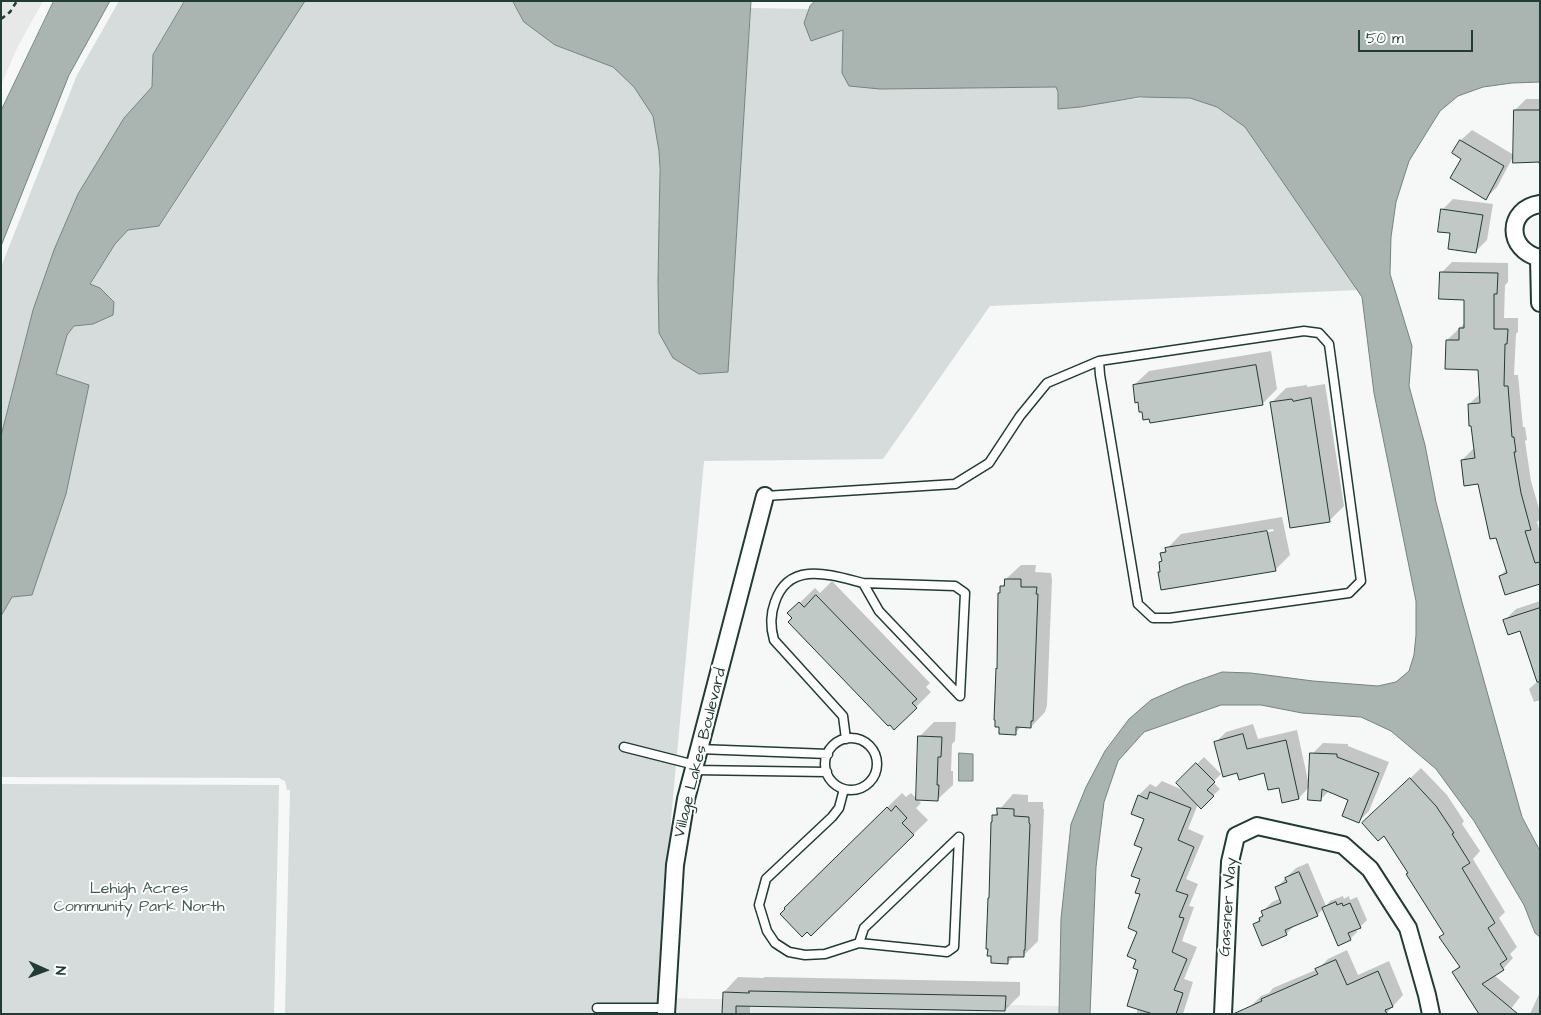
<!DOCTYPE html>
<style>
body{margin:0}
#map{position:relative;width:1541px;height:1015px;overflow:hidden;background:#f6f7f7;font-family:"Architects Daughter",sans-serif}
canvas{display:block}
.frame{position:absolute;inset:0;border:2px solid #1f3d34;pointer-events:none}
.north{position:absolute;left:20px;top:945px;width:50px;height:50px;-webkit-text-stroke:4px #fff;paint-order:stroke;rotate:92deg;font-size:14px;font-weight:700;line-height:20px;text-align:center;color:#1f3d34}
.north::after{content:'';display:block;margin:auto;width:18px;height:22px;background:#1f3d34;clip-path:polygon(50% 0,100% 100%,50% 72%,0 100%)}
.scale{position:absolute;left:1358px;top:30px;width:115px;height:22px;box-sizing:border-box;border:2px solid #1f3d34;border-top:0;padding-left:6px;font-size:15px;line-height:18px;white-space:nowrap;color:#1f3d34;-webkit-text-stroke:4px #fff;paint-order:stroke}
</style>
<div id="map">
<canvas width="1541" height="1015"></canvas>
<div class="frame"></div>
<div class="north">N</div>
<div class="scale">50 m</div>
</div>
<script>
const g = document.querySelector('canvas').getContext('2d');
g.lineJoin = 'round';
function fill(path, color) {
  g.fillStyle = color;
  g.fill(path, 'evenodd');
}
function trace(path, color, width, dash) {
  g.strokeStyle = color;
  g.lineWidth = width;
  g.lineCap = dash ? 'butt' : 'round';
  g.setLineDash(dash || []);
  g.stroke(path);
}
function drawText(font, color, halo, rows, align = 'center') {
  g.font = font + ' "Architects Daughter",sans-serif';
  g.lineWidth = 4;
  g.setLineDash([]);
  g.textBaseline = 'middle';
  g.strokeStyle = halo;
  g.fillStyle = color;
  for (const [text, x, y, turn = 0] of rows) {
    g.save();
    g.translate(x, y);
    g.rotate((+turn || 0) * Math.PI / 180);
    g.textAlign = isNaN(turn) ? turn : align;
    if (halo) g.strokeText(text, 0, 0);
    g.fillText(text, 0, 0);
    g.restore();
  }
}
fill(new Path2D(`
 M1,1H43L17,48L1,85Z
 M668,998L1059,1006V1014H668Z`), '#e6e9e8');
fill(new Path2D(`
 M119,1H185L153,55L152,87L124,118L78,194L54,250L33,310L1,436V267L77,75Z
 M305,1H513L524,22L555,45L613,67L634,87L653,116L659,151V333L699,374L728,372L751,8L809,9L804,23L831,34L843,29L880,89L1056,87L1058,92V108L1080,107L1114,101L1154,97L1190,98L1217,107L1245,127L1358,290L990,306L883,459L704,461L671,819L668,1014H285L290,790H287L285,781L279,778L1,777V616L12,597L32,595L66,494L89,385L56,374L67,335L74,326L93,324L100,288L90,285L115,244L128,230L160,226Z
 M1,784L279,785L274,1014H1Z`), '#d6dcdb');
const water = new Path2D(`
 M54,1H110L69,75L1,246V111Z
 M185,1H305L159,226L128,230L115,244L90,284L100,288L114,302L113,315L93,324L74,326L67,335L56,374L89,385L66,494L32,595L12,597L1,616V436L33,310L54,250L78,194L124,118L152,87L153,55Z
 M513,1H751L728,372L699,374L673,358L659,333L658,282L660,169L659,151L653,116L634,87L613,67L555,45L524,22Z
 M815,1H1540V82L1512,83L1483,87L1458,96L1440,111L1409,161L1396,202L1391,237L1390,274L1412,346L1409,386L1425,445L1436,502L1462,602L1522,817L1540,851V937L1535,933L1524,905L1474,821L1436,769L1391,731L1361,717L1302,713L1261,705H1221L1144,732L1118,761L1104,802L1096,867L1090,1014H1059L1061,919L1071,824L1086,787L1105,751L1129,719L1151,700L1185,685L1222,672L1251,673L1313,681L1378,686L1396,682L1409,671L1414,655L1416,635V601L1374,393L1362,297L1245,127L1217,107L1190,98L1139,97L1080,107L1058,109V92L1056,87L880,89L849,86L842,73L843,30L811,41L804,23L810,6Z
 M959,753L973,754V781H959Z`);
fill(water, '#aab5b1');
trace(water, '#72857f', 1);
fill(new Path2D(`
 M1526,99H1540V165L1538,164V161L1515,110Z
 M1472,130L1514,155L1497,187L1486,198L1463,158L1454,153L1461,140Z
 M1453,199L1493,204L1487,240L1476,251L1451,232L1442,210Z
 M1452,262L1508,263V282L1505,285L1504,318H1518V332L1516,334L1514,375H1518L1523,427H1525L1527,440L1525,441L1531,481L1540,512V519L1537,522L1540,533V582L1500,576L1507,569L1479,482L1462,460L1473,449H1475L1469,404L1481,393L1479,368L1447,340L1465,323L1466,299L1441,273Z
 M1271,351L1277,389L1262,404L1150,418L1134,385L1149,371Z
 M1325,384L1344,506L1329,521L1271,403L1286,388L1307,385V387Z
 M1282,517L1290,555L1275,570H1162L1160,562L1163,560L1162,554L1181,534ZM1273,529L1274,531L1173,548L1176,545Z
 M1021,565H1036L1035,572L1051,573L1052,580L1047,705L1045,712L1031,727L1022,726L1015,733L997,669L998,667L1000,593L1006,579Z
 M832,581L930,683L926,687L931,692L894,729L789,613L815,588L820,593Z
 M1540,601V700L1534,702L1529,689L1538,681L1521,629L1505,620L1516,609Z
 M934,722H956L955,741L952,744L951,771H953V785L938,799L920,736Z
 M1253,724L1258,739L1297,730L1309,785L1312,754L1323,743L1348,744V746L1389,762L1369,811L1358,822L1350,799L1329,791L1320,800L1310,786L1299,798L1283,801L1280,786L1265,771H1238L1215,743L1226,732Z
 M1204,757L1221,774L1213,782L1220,789L1201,807L1198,804L1188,829L1204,836L1186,879L1198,884L1189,906L1194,907L1182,941L1197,947L1184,979L1193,982L1183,1014H1137L1139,970L1138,959L1139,931L1146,819L1132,813L1139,795L1150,784L1156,787L1162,781L1185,791L1178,783Z
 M1421,768L1447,795L1464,821L1462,824L1480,851L1473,859L1505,912L1499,918L1517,947L1510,954L1513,958L1503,969L1494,975L1520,997L1507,1014H1476L1479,1011L1453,972L1460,965L1441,937L1445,933L1384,834L1374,813Z
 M902,793L906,797L911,793L921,803L916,808L928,820L811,935L785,908Z
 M1013,794L1028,795V802H1043V809H1044L1038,941L1023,956H1014L1007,963L994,816Z
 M1308,863L1326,906L1330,901L1343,896L1344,899L1349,896L1350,900L1357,897L1367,920L1360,927L1356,929L1357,932L1350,939L1323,909L1317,915L1296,924L1286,934L1255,924L1263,915L1262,912L1272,902L1281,898L1276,888L1296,868Z
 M1347,950L1358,975L1389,961L1403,995L1386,1014L1250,1007L1261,996L1269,993L1273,988L1318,969L1328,959Z
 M738,977L763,978L765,977L1020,982V995L1005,1010L750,1005V1014H723L724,992Z
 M1540,992V1014H1530Z`), '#0003');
const building = new Path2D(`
 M1514,110H1540V162L1513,163Z
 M1460,140L1504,166L1486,200L1450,178L1461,159L1452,153Z
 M1441,209L1483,215L1476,253L1448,249L1450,233L1438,232Z
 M1440,272L1498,273L1497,294H1494V329H1508L1507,344H1505L1504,386H1508L1512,437H1514L1516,452H1514L1521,493L1531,530L1525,531L1535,563L1540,562V584L1505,595L1499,576L1507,573L1496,538L1490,539L1478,484L1464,486L1461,460L1475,458L1471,426H1469L1468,404L1480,403L1478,370L1445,369L1446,340H1459V328H1464V300L1439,299Z
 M1256,365L1263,405L1150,423L1149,419L1143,420L1142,412H1139L1138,402L1135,403L1133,385Z
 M1311,398L1330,522L1290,528L1270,402L1292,399L1293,401Z
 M1267,531L1276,571L1161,590L1158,572H1160L1159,562L1162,561L1160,553L1166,552L1165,548Z
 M1005,579H1021V587H1037L1036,594H1038L1033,721H1031V728L1016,727V735L999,734V727H995V720H994L996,668L997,669L998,593H1000V586H1004Z
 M816,595L917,699L912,703L917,708L894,730L890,725L888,726L788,622L792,618L787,613L799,602L804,607Z
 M1540,608V682H1537L1520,631L1508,635L1503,620Z
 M1243,734L1247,749L1286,740L1299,799L1282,803L1279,788L1268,790L1264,773L1239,780L1237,773L1223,777L1214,742Z
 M918,736L942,737L941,757H938L937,785H939L938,801L916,800Z
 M1310,753L1337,754V757L1379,773L1359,823L1342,816L1348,800L1322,789L1321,801L1308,800Z
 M1196,763L1215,782L1207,790L1214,796L1201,809L1176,783Z
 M1410,778L1436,806L1454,833L1452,834L1470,863L1462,868L1495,923L1488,928L1507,959L1500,964L1504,970L1482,984L1518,1014H1479L1452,972L1460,967L1439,937L1444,934L1406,874L1408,873L1384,836L1378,841L1362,823Z
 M1150,792L1191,808L1178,840L1194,847L1176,891L1188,895L1179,917L1184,918L1172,952L1187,959L1174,990L1183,993L1176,1014H1153L1127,1006L1138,970L1133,968L1136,960L1127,956L1137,932L1128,928L1140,894L1135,893L1140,879L1131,876L1142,848L1134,845L1144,819L1131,814L1138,795L1147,799Z
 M896,806L907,818L902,823L914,835L811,936L807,932L802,937L780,914L785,909L784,908L887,807L891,811Z
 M997,808L1014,809V816L1029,817V823L1030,824L1025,950H1024V957H1008V964L991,963V956H987L988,949H986L988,898H989L991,822H992V815H997Z
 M1299,872L1318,916L1285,930L1287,935L1262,946L1253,924L1260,921L1259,918L1263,916L1261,911L1281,903L1275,887L1287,882L1285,878Z
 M1336,902L1337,905L1342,903L1343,906L1350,903L1361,928L1348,933L1351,940L1338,946L1322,908Z
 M1336,960L1347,985L1378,971L1393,1007L1385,1010L1387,1014H1233L1262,1001L1261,999L1318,974L1315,969Z
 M749,991L1006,996L1005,1011L736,1006V1014H722L723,992L749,993Z`);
fill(building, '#c0c9c6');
trace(building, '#1f3d34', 1);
const lane = new Path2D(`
 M765,496L955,484L989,463L1020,416L1047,383L1099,361L1304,331L1319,333L1329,344L1361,581L1349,593L1170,618H1153L1138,604L1100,375L1099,361
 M863,583L955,586L965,593L960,696
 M825 764a26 26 0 1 1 52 0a26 26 0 1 1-52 0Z
 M846,739L843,716L774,640C770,626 770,615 775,602C789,560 831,575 863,583L879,611L960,696
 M624,747L695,765
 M699,749L828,754
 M694,770L827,772
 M844,789L839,808L832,817L766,879L759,905L767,931L775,943L789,952L805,955L825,954L859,943L864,928L959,837
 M859,943L947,952L954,947L959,837
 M597,1008H666`);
const street = new Path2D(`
 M1540,204C1506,209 1506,250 1540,258
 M1539,258L1540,303
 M666,1014L675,865L686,799L765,496
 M1223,1014L1230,862L1236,836L1257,826L1343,845L1370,869L1408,928L1427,995L1431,1014`);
trace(lane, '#1f3d34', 11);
trace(street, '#1f3d34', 20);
trace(new Path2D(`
 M1,19L10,12L17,1`), '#1f3d34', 2.5, [5, 4]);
trace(lane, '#fff', 8);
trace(street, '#fff', 16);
drawText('16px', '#1f3d34', '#fff', [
 ["Village Lakes Boulevard",701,753,-76],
 ["Gassner Way",1229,907,-86]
]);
drawText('16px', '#445d55', '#fff', [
 ["Lehigh Acres",139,890],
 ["Community Park North",139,908]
]);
</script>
